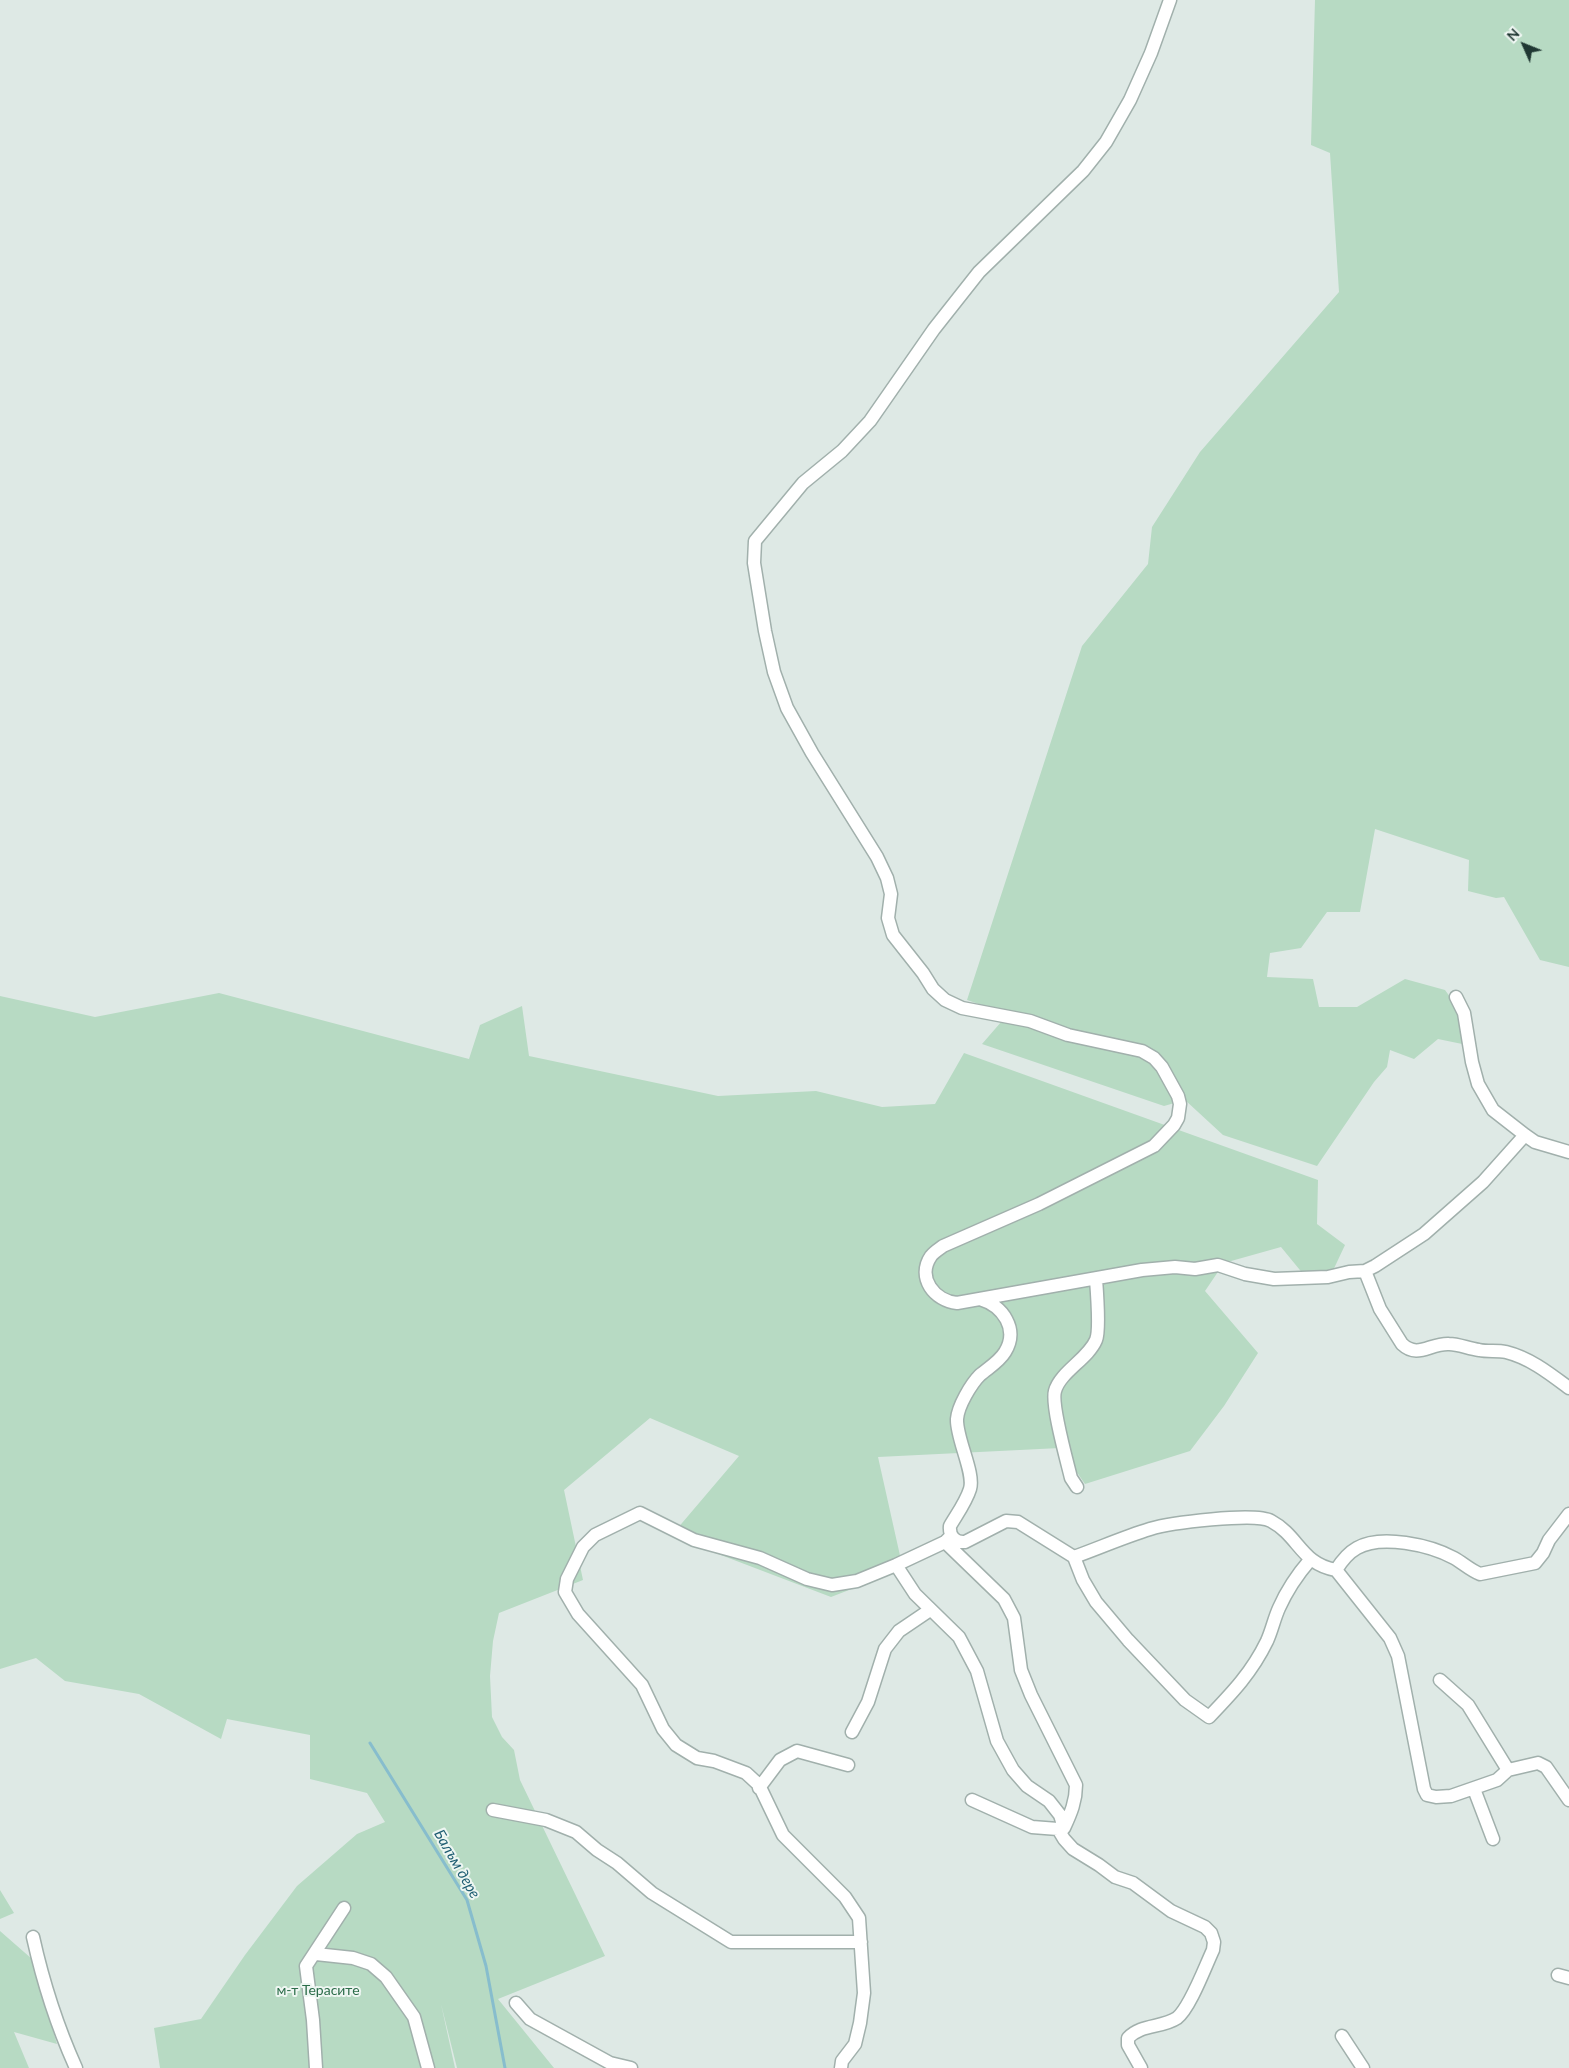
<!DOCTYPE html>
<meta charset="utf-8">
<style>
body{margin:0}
#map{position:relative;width:1569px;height:2068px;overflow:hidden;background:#dee9e5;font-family:Lato,sans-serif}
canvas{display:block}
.north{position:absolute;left:1499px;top:20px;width:50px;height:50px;-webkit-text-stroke:4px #eef6f2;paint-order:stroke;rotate:314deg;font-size:14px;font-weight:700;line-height:20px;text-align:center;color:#203833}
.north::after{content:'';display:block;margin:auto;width:18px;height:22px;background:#203833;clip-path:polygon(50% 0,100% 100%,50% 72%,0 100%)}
</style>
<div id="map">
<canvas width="1569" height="2068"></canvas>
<div class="north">N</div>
</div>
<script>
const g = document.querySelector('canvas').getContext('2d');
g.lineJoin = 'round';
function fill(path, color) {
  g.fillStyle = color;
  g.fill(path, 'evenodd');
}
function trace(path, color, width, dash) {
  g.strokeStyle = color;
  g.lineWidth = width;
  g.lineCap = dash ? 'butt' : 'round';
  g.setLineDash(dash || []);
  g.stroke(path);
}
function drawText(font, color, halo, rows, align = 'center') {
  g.font = font + ' Lato,sans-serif';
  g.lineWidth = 4;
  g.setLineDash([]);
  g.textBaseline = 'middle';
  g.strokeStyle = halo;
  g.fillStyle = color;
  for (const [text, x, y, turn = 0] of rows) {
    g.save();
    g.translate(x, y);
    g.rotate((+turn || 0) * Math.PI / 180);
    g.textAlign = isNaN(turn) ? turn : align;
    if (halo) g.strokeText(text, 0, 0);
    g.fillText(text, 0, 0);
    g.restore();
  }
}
fill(new Path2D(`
 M1315,0H1569V967L1540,960L1504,897L1496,898L1468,891L1469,860L1375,829L1360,912H1327L1301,948L1270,953L1267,977L1313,979L1319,1007H1357L1405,979L1445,990L1461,1012L1467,1045L1438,1039L1414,1059L1390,1050L1387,1067L1374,1082L1317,1166L1223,1135L1185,1100L1164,1106L982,1044L1008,1014L967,1000L1082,646L1148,564L1152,527L1200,452L1339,292L1330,153L1311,145Z
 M219,993L469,1059L480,1025L522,1006L529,1056L718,1096L816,1091L882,1107L935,1104L964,1053L1318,1180L1317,1224L1345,1245L1329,1279L1304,1275L1281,1247L1224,1263L1205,1291L1258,1353L1224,1406L1190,1451L1085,1484L1060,1448L878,1457L903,1569L831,1597L671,1536L739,1456L650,1418L564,1490L583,1580L499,1613L493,1641L490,1676L492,1717L502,1737L514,1750L520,1780L605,1956L498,1999L554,2068H457L441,2004L455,2068H160L154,2028L201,2019L245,1955L297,1886L357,1834L385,1822L367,1793L310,1779V1735L227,1719L221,1739L139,1694L65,1681L36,1658L0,1669V996L95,1017Z
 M0,1890L14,1913L0,1919Z
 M0,1931L32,1959L57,2044L14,2032L29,2068H0Z`), '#b7dac3');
trace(new Path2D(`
 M370,1743L467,1900L486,1966L505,2068`), '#87bdcd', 3);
const minor = new Path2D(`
 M1170,0L1151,53L1130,100L1106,142L1083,171L979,272L934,329L870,421L842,451L803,483L755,541L754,563L765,631L774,672L787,708L812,753L877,857L887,878L891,894L888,918L893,935L923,973L933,989L945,1000L962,1008L1030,1021L1068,1035L1142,1051L1154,1058L1162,1067L1178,1096L1180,1104L1178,1118L1174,1125L1154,1146L1039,1204L943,1246C939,1249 934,1252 931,1256C916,1278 935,1301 957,1303L1142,1270L1175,1267L1195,1269L1218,1265L1245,1274L1274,1279L1328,1277L1349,1272L1365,1271L1375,1266L1424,1234L1483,1182L1525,1135
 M1456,997L1464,1013L1472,1062L1478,1084L1493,1110L1525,1135L1535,1142L1569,1152
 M1365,1271L1380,1309L1402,1344C1418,1359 1430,1343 1449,1344C1459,1344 1469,1349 1479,1350C1488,1352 1497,1350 1506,1352C1530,1358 1549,1373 1569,1388
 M980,1299C1003,1306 1019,1329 1005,1352C999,1362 988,1368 980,1375C971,1384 958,1406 957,1419C956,1438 975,1473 970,1489C966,1502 957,1514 950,1526C949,1536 955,1543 965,1542L1006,1521L1018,1522L1074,1557L1083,1580L1096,1602L1128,1640L1185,1700L1209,1717C1233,1692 1252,1672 1267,1641C1272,1630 1274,1619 1279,1608C1287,1590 1297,1575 1310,1560
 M1077,1487L1071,1478C1067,1461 1051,1405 1055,1391C1060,1372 1088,1359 1096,1340C1100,1331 1097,1292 1096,1279
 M945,1542L1004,1599L1014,1618L1021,1670L1031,1695L1076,1785C1076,1801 1071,1813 1064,1828L1058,1829
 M1074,1557C1099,1548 1124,1537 1150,1529C1169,1523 1255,1512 1271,1521C1299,1536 1301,1564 1336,1570L1390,1638L1398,1656L1424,1789L1427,1795L1436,1797L1451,1796L1497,1780L1508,1770L1538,1763L1546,1767L1569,1800
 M896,1565L915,1594L959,1637L977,1671L997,1741L1013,1770L1027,1786L1049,1801L1060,1815L1064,1828
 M1336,1570C1341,1562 1348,1553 1357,1548C1381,1534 1430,1545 1454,1558C1463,1563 1470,1570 1480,1574L1535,1563L1543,1553L1549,1540L1569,1514
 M1440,1680L1468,1705L1508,1770
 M852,1732L868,1702L885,1649L899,1631L930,1610
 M759,1788L780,1760L797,1751L848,1765
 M1474,1789L1493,1839
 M972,1800L1032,1827L1058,1829L1064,1839L1073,1849L1099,1865L1115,1877L1133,1883L1171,1911L1205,1927L1211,1933L1214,1942L1213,1950C1205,1967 1190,2008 1177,2018C1162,2028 1141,2024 1128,2038V2045L1141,2068
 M493,1810L546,1820L576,1832L597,1850L617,1863L652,1893L731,1942H861
 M33,1937C43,1982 57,2026 76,2068
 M316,1954L353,1958L371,1964L386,1977L414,2017L428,2068
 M1558,1975L1569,1978
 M516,2003L530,2019L610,2063L631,2068
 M1342,2036L1363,2068
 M316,2068L313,2020L306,1966L344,1908
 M841,2068L842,2061L855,2044L860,2023L864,1993L859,1918L845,1897L783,1835L759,1785L746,1773L714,1761L697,1758L676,1745L663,1729L642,1685L578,1614L565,1592L567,1579L583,1547L595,1535L640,1513L694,1540L760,1558L807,1579L832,1585L857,1581L896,1565L945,1542L951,1536`);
trace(minor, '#a1b0ac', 15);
trace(minor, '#fff', 12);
drawText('14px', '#2c6d4a', '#eef6f2', [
 ["м-т Терасите",318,1990]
]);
drawText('italic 15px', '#1d5c71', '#eef6f2', [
 ["Балъм дере",457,1864,60]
]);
</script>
